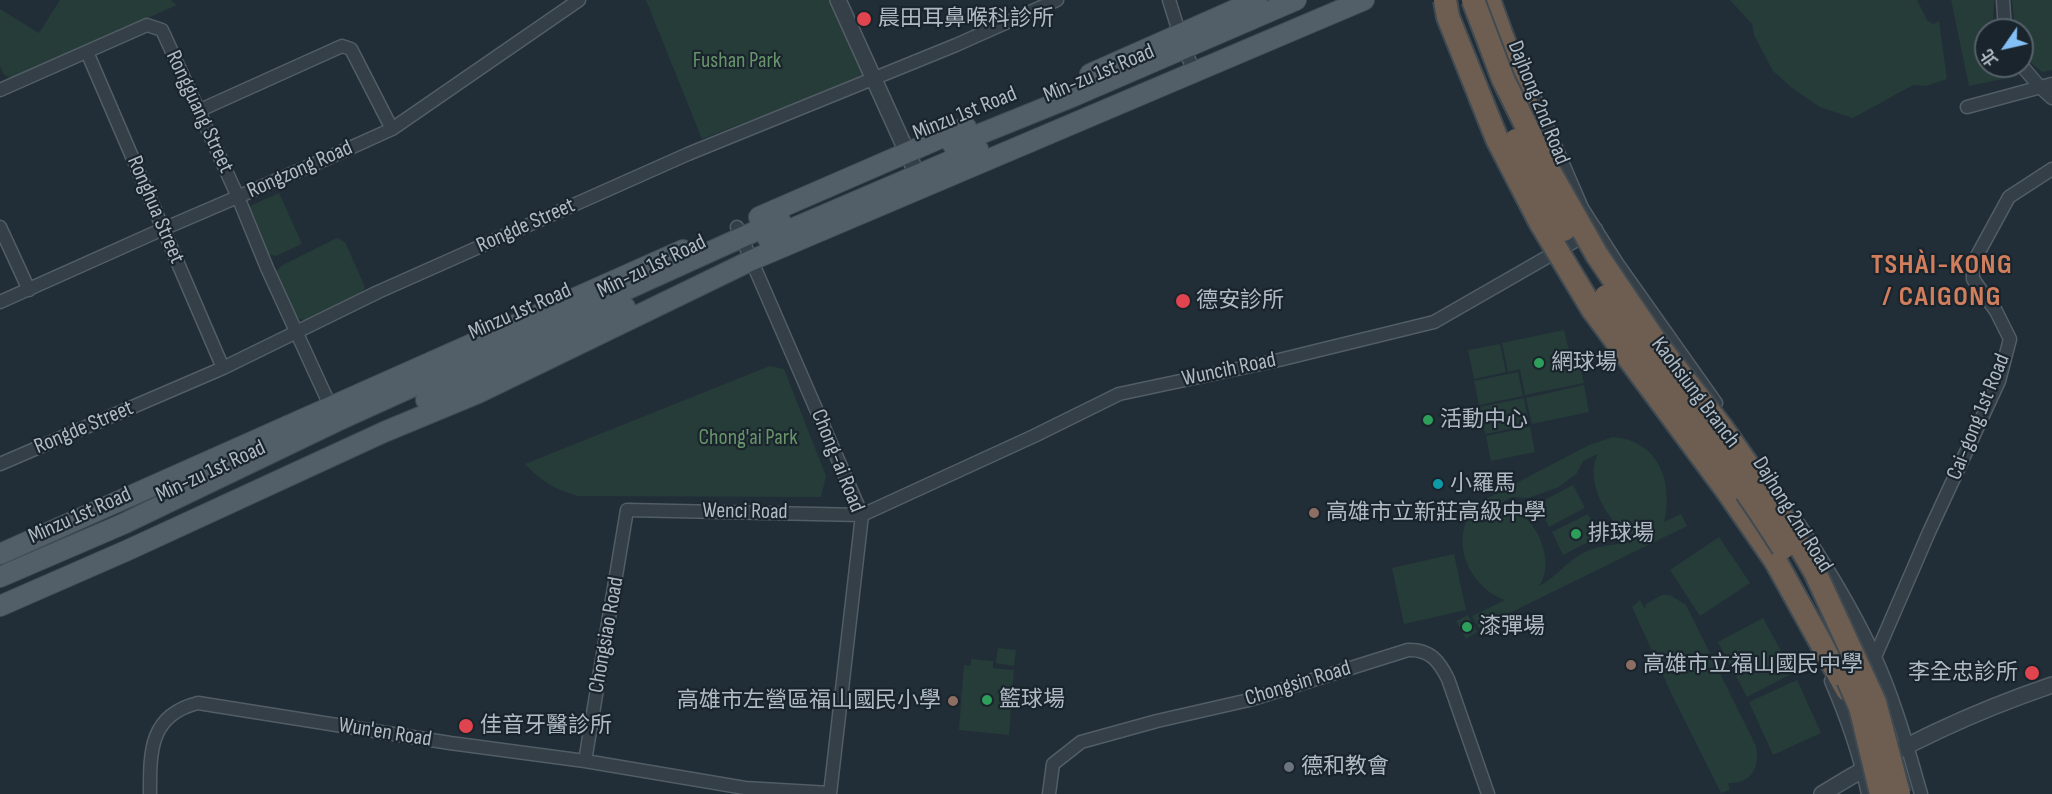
<!DOCTYPE html>
<meta charset="utf-8">
<style>
body{margin:0}
#map{position:relative;width:2052px;height:794px;overflow:hidden;background:#212e37;font-family:"Sofia Sans Condensed","Noto Sans TC",sans-serif}
canvas{display:block}
.north{position:absolute;left:1974px;top:18px;width:60px;height:60px;box-sizing:border-box;background:#1a242c;border:2px solid #566069;border-radius:50%;rotate:236deg;font-size:16px;font-weight:700;line-height:24px;text-align:center;color:#afbac4}
.north::after{content:'';display:block;margin:auto;width:21px;height:27px;background:#83c0f5;clip-path:polygon(50% 0,100% 100%,50% 72%,0 100%)}
</style>
<div id="map">
<canvas width="2052" height="794"></canvas>
<div class="north">北</div>
</div>
<script>
const g = document.querySelector('canvas').getContext('2d');
g.lineJoin = 'round';
function fill(path, color) {
  g.fillStyle = color;
  g.fill(path, 'evenodd');
}
function trace(path, color, width, dash) {
  g.strokeStyle = color;
  g.lineWidth = width;
  g.lineCap = dash ? 'butt' : 'round';
  g.setLineDash(dash || []);
  g.stroke(path);
}
function drawText(font, color, halo, rows, align = 'center') {
  g.font = font + ' "Sofia Sans Condensed","Noto Sans TC",sans-serif';
  g.lineWidth = 4.5;
  g.setLineDash([]);
  g.textBaseline = 'middle';
  g.strokeStyle = halo;
  g.fillStyle = color;
  for (const [text, x, y, turn = 0] of rows) {
    g.save();
    g.translate(x, y);
    g.rotate((+turn || 0) * Math.PI / 180);
    g.textAlign = isNaN(turn) ? turn : align;
    if (halo) g.strokeText(text, 0, 0);
    g.fillText(text, 0, 0);
    g.restore();
  }
}
fill(new Path2D(`
 M60,0H171L177,5L12,78L4,75L0,66V9L39,33Z
 M646,0H831L867,75L702,139Z
 M1730,0H1917L1927,20L1933,24L1939,21L1947,79L1926,86L1913,85L1853,118L1820,107L1792,88L1773,71L1754,35L1752,24Z
 M1951,0H1994L1993,30H1986V66H2011L2017,76L1969,86Z
 M2012,0H2052V70L2042,72C2023,57 2022,54 2022,30H2015Z
 M279,193L302,244L276,256L267,254L248,210L252,205Z
 M337,238L345,242L365,287L360,296L307,321L297,318L276,272L281,266Z
 M1564,330L1572,363L1579,362L1584,383L1525,395L1520,369L1508,372L1502,343Z
 M1500,344L1506,372L1474,379L1468,350Z
 M770,366L784,369L826,476L821,497L578,496C556,490 540,481 525,464Z
 M1518,372L1523,396L1479,405L1474,381Z
 M1584,385L1589,412L1532,424L1526,398Z
 M1524,398L1529,425L1485,434L1480,407Z
 M1530,427L1535,452L1491,461L1486,436Z
 M1613,437C1620,438 1629,439 1636,443C1666,457 1671,495 1664,522L1681,514L1687,526L1479,628L1472,616L1505,600C1464,585 1446,530 1482,501L1589,445ZM1598,454C1583,481 1610,532 1639,536C1634,538 1628,542 1622,543C1609,546 1597,546 1585,552C1567,560 1557,577 1539,586C1554,565 1541,529 1522,515C1514,509 1504,506 1496,506L1512,497L1528,498L1559,487L1577,473L1583,461Z
 M1573,485L1585,508L1549,527L1537,504Z
 M1588,514L1600,536L1563,555L1552,532Z
 M1719,537L1750,583L1700,616L1670,570Z
 M1454,554L1466,610L1404,624L1392,568Z
 M1662,595H1670L1686,605L1756,746C1760,767 1752,784 1728,783L1730,790L1721,793L1671,693L1632,607L1640,600L1645,609L1646,604Z
 M1468,615L1477,632L1466,639L1456,621Z
 M1763,618L1793,673L1747,697L1718,642Z
 M998,648L1016,650L1014,666L996,663Z
 M971,659L993,661V668L1014,670L1009,735L959,730L964,665L971,666Z
 M1797,680L1821,733L1773,755L1749,702Z`), '#263c39');
const minor = new Path2D(`
 M1169,0L1184,48L1194,71
 M2003,0L2005,30
 M87,52L223,368
 M2022,66L2039,86L2052,98
 M0,90L147,25L162,30L238,197L267,268L333,412
 M1535,99L1582,208L1617,263L1716,403
 M1967,107L2052,84
 M198,111L342,46L351,49L392,129
 M0,227L29,290
 M737,227L862,515L830,794
 M0,302L163,229L319,162L392,129L579,0
 M0,464L223,368L378,292L688,154L956,45L1057,0
 M1799,524C1826,566 1853,609 1874,655C1894,697 1908,749 1921,794
 M1875,657L1929,532L1999,381L2010,339L1996,311L1973,279V263L2009,197L2052,169
 M1831,681C1847,718 1860,755 1868,794
 M585,761L627,510L862,515L1034,436L1119,394L1279,360L1434,322L1596,229
 M150,794C150,752 149,715 198,703L450,743L585,761L745,788L830,793
 M1049,794L1053,764L1081,742L1157,721L1249,700L1408,650C1430,649 1439,661 1448,679L1488,794`);
const tertiary = new Path2D(`
 M838,0L921,183
 M1822,794C1894,749 1972,712 2052,685`);
const primary = new Path2D(`
 M1090,74L1257,0
 M953,145L1074,96L1296,0
 M759,217L966,127
 M768,239L978,149
 M426,400L472,380L625,307
 M0,554L683,250
 M0,577L123,524L337,421L780,220
 M0,606L128,550L384,432L478,393L752,260L1364,0`);
const motorway = new Path2D(`
 M1489,0L1531,116
 M1728,492L1775,560L1847,690`);
trace(minor, '#525d65', 15);
trace(tertiary, '#525d65', 18);
trace(primary, '#414b54', 22);
trace(motorway, '#3f4a52', 26);
trace(minor, '#343f48', 12);
trace(tertiary, '#343f48', 15);
trace(primary, '#525f68', 20);
trace(motorway, '#6e5e51', 22);
const motorwayBridge = new Path2D(`
 M1445,0L1448,17L1497,139L1540,222L1593,310L1728,492
 M1473,0L1503,79L1542,158L1597,255L1658,345L1722,428L1775,504L1815,572L1875,702L1899,794
 M1516,140L1530,169L1564,230
 M1606,296C1663,381 1729,461 1783,548
 M1848,680L1860,707L1881,794`);
trace(motorwayBridge, '#3f4a52', 26, []);
trace(motorwayBridge, '#6e5e51', 22);
for (const [x, y, r, color] of [
 [864,19,8,"#e0444e"],
 [1183,301,8,"#e0444e"],
 [1539,363,6,"#2e9e5b"],
 [1428,420,6,"#2e9e5b"],
 [1438,484,6,"#0f9aa8"],
 [1314,513,6,"#8d6e63"],
 [1576,534,6,"#2e9e5b"],
 [1467,627,6,"#2e9e5b"],
 [1631,665,6,"#8d6e63"],
 [2032,673,8,"#e0444e"],
 [987,700,6,"#2e9e5b"],
 [953,701,6,"#8d6e63"],
 [466,726,8,"#e0444e"],
 [1289,767,6,"#6b7280"]
]) {
  const dot = new Path2D();
  dot.arc(x, y, r, 0, 2 * Math.PI);
  g.fillStyle = color;
  g.fill(dot);
  trace(dot, '#1a242c', 2);
}
drawText('22px', '#afbac4', '#1a242c', [
 ["晨田耳鼻喉科診所",878,19],
 ["德安診所",1196,301],
 ["網球場",1551,363],
 ["活動中心",1440,420],
 ["小羅馬",1450,484],
 ["高雄市立新莊高級中學",1326,513],
 ["排球場",1588,534],
 ["漆彈場",1479,627],
 ["高雄市立福山國民中學",1643,665],
 ["李全忠診所",2018,673,"right"],
 ["籃球場",999,700],
 ["高雄市左營區福山國民小學",941,701,"right"],
 ["佳音牙醫診所",480,726],
 ["德和教會",1301,767]
], 'left');
drawText('22px', '#67946a', '#1a242c', [
 ["Fushan Park",737,61],
 ["Chong'ai Park",748,438]
]);
drawText('22px', '#afbac4', '#1a242c', [
 ["Min-zu 1st Road",1099,74,-23],
 ["Dajhong 2nd Road",1538,103,68],
 ["Rongguang Street",199,112,65],
 ["Minzu 1st Road",965,114,-22],
 ["Rongzong Road",300,170,-24],
 ["Ronghua Street",155,210,67],
 ["Rongde Street",526,226,-24],
 ["Min-zu 1st Road",652,267,-26],
 ["Minzu 1st Road",520,312,-24],
 ["Wuncih Road",1229,370,-12],
 ["Kaohsiung Branch",1695,393,53],
 ["Cai-gong 1st Road",1979,417,-68],
 ["Rongde Street",84,428,-23],
 ["Chong-ai Road",837,461,68],
 ["Min-zu 1st Road",211,472,-25],
 ["Wenci Road",745,512,1],
 ["Dajhong 2nd Road",1792,515,58],
 ["Minzu 1st Road",80,516,-24],
 ["Chongsiao Road",607,635,-80],
 ["Chongsin Road",1298,684,-17],
 ["Wun'en Road",385,733,9]
]);
g.letterSpacing = '1.5px';
drawText('bold 28px', '#d17e5d', '#1a242c', [
 ["TSHÀI-KONG",1942,266],
 ["/ CAIGONG",1942,298]
]);
g.letterSpacing = '0px';
</script>
